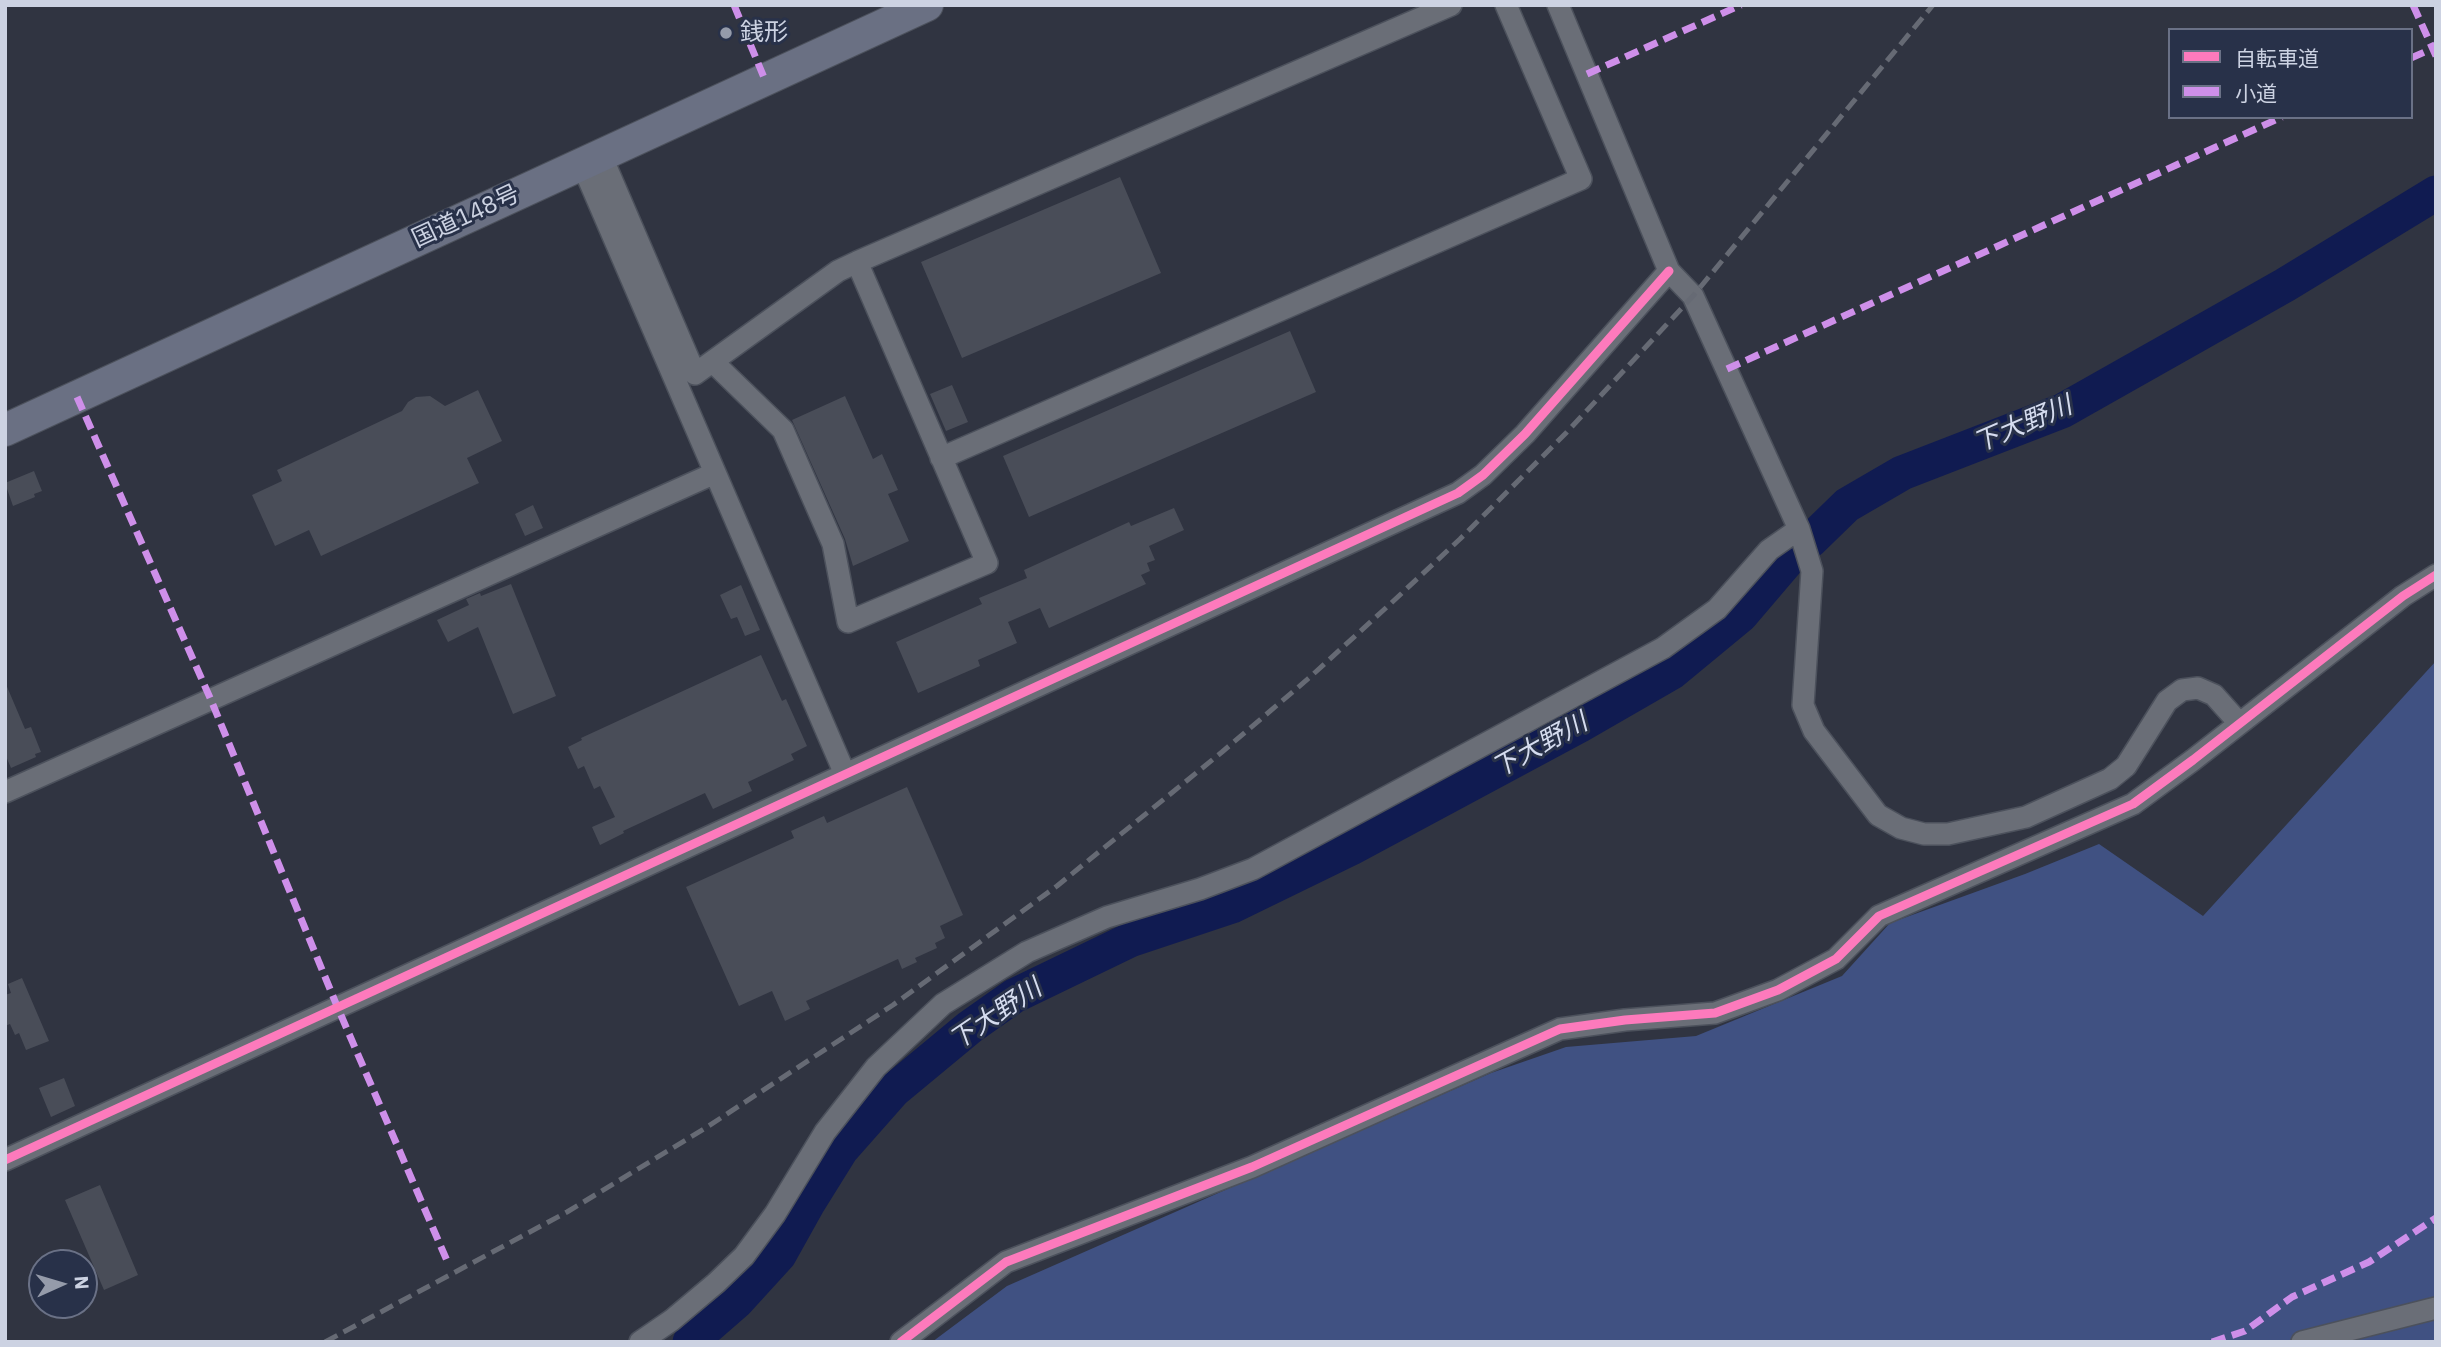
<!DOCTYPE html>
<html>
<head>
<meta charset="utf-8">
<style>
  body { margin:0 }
  #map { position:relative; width:2441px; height:1347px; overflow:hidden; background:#303441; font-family:"IBM Plex Sans","Noto Sans JP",sans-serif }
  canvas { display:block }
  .frame { position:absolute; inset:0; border:7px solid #ccd2e2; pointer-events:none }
  .legend { position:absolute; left:2168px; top:28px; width:245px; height:91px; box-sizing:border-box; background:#283149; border:2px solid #6a7186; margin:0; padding:9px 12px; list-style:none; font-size:21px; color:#ccd2e2 }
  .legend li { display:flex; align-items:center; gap:14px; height:35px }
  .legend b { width:35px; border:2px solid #6a7186 }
  .north { position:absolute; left:28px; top:1249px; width:70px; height:70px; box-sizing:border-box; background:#283149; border:2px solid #6a7186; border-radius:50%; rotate:86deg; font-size:19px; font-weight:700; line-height:28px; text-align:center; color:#ccd2e2 }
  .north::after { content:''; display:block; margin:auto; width:24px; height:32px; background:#959baa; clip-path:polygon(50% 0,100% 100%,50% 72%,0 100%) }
</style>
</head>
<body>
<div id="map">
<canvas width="2441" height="1347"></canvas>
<div class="frame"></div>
<ul class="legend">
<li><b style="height:9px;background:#fd7abc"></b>自転車道</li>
<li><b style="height:9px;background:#ce8fe9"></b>小道</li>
</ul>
<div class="north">N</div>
</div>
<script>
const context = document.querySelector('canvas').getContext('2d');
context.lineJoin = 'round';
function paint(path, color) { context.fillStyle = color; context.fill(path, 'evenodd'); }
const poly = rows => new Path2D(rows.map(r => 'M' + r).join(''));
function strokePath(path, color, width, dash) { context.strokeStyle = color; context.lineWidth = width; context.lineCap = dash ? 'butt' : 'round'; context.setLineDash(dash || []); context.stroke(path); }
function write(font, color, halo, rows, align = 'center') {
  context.font = font + ' "IBM Plex Sans","Noto Sans JP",sans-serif'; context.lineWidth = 6; context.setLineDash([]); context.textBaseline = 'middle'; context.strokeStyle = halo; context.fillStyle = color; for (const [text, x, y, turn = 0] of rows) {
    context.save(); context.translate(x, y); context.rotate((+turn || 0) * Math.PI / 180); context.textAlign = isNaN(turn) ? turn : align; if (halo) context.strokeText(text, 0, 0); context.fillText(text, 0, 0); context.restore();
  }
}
const green = poly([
  [2436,661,2436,1342,932,1342,1007,1286,1491,1073,1566,1047,1696,1036,1842,976,1890,923,2025,874,2099,844,2203,916]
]);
const river = poly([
  [690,1342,737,1301,779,1255,808,1203,841,1150,894,1090,970,1027,1014,996,1130,940,1232,906,1351,848,1580,725,1672,672,1741,615,1793,554,1811,540,1847,505,1902,473,2062,411,2285,285,2436,193]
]);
const building = poly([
  [1120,177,1161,273,962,358,921,262],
  [1290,331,1316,392,1029,517,1003,456],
  [952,385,968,422,946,431,930,394],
  [478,390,502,441,467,458,479,483,321,556,309,530,275,546,252,495,282,481,277,470,402,411,408,402,416,397,430,396,445,406],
  [845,396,873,459,882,454,898,490,888,494,909,541,853,566,845,539,792,420],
  [34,471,42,491,34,494,35,497,13,506,5,483],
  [533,505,543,528,525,536,515,514],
  [1174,508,1184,530,1149,546,1155,560,1147,563,1150,571,1141,575,1146,584,1049,628,1040,608,1008,622,1017,643,978,660,980,666,918,693,896,642,982,604,979,598,1027,578,1024,570,1129,522,1131,526],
  [511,584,556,696,513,714,478,627,448,642,437,620,469,605,466,599,480,593,481,596],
  [741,585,760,630,745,636,737,617,731,619,720,595],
  [761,655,782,701,786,699,807,746,791,754,794,760,748,782,752,791,713,809,705,793,623,831,624,833,600,845,592,827,615,817,600,786,594,789,584,766,578,769,568,747,582,740,581,738],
  [5,682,25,729,31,727,41,752,35,754,36,757,11,768,5,754],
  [907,787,963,915,940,926,945,938,935,943,937,948,915,958,917,962,902,969,898,959,806,1001,810,1009,785,1021,772,991,739,1006,686,887,794,838,791,831,824,816,827,823],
  [22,978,49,1041,26,1050,19,1033,15,1035,10,1024,5,1026,5,995,11,993,8,984],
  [64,1078,75,1106,51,1117,39,1088],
  [100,1185,138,1275,104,1290,65,1200]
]);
const minor = poly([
  [1558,5,1669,271,1693,296,1799,529,1812,571,1803,705,1814,731,1878,815,1901,828,1924,834,1948,834,2026,817,2110,779,2126,766,2167,701,2182,690,2198,688,2214,695,2239,723],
  [601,155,695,374,838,271,857,262,1451,5],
  [582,164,845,774],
  [714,363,783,430,833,544,848,622,987,563,857,262],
  [941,458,1581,179,1506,5],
  [5,792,715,473],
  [5,1160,1458,493,1483,475,1525,434,1669,271],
  [640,1342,672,1320,716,1283,744,1256,775,1214,825,1132,876,1067,943,1004,1027,952,1107,917,1200,889,1253,869,1663,648,1717,609,1769,550,1799,529],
  [901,1342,1006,1262,1252,1167,1560,1029,1625,1020,1715,1013,1778,990,1836,959,1879,916,2133,804,2193,760,2403,596,2436,575],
  [2302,1342,2436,1308]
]);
const highway = poly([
  [5,430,927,5]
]);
const rail = poly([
  [325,1342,567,1212,704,1129,893,1005,1057,886,1222,752,1309,678,1388,606,1460,539,1566,433,1693,296,1933,5]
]);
const quiet = poly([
  [734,5,765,80],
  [2413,5,2436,56],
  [2411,58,2436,47],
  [1587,74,1741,5],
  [1727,369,2282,117],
  [77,397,211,700,337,1006,448,1263],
  [2212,1342,2245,1331,2292,1297,2369,1262,2436,1218]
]);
const cycleway = poly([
  [5,1160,1458,493,1483,475,1525,434,1669,271],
  [901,1342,1006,1262,1252,1167,1560,1029,1625,1020,1715,1013,1778,990,1836,959,1879,916,2133,804,2193,760,2403,596,2436,575]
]);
const markers = [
  [726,33,7,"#959baa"]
];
const poiNames = [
  ["銭形",740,33]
];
const streetNames = [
  ["国道148号",466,217,-25]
];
const waterNames = [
  ["下大野川",2023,425,-23],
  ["下大野川",1540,746,-29],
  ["下大野川",996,1015,-34]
];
paint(green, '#405182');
strokePath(river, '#101b51', 35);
paint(building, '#494d58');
strokePath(minor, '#4c515c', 24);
strokePath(highway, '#4c515c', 34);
strokePath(minor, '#6a6e77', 21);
strokePath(highway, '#6a7083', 32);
strokePath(rail, '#666a74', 5, [14, 7]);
strokePath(quiet, '#ce8fe9', 7, [14, 7]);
strokePath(cycleway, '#fd7abc', 9);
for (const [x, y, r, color] of markers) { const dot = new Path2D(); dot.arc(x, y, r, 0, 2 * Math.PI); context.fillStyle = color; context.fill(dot); strokePath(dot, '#283149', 2.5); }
write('24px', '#ccd2e2', '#283149', poiNames, 'left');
write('24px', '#ccd2e2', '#283149', streetNames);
write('italic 26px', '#d5dcef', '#283149', waterNames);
</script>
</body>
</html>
